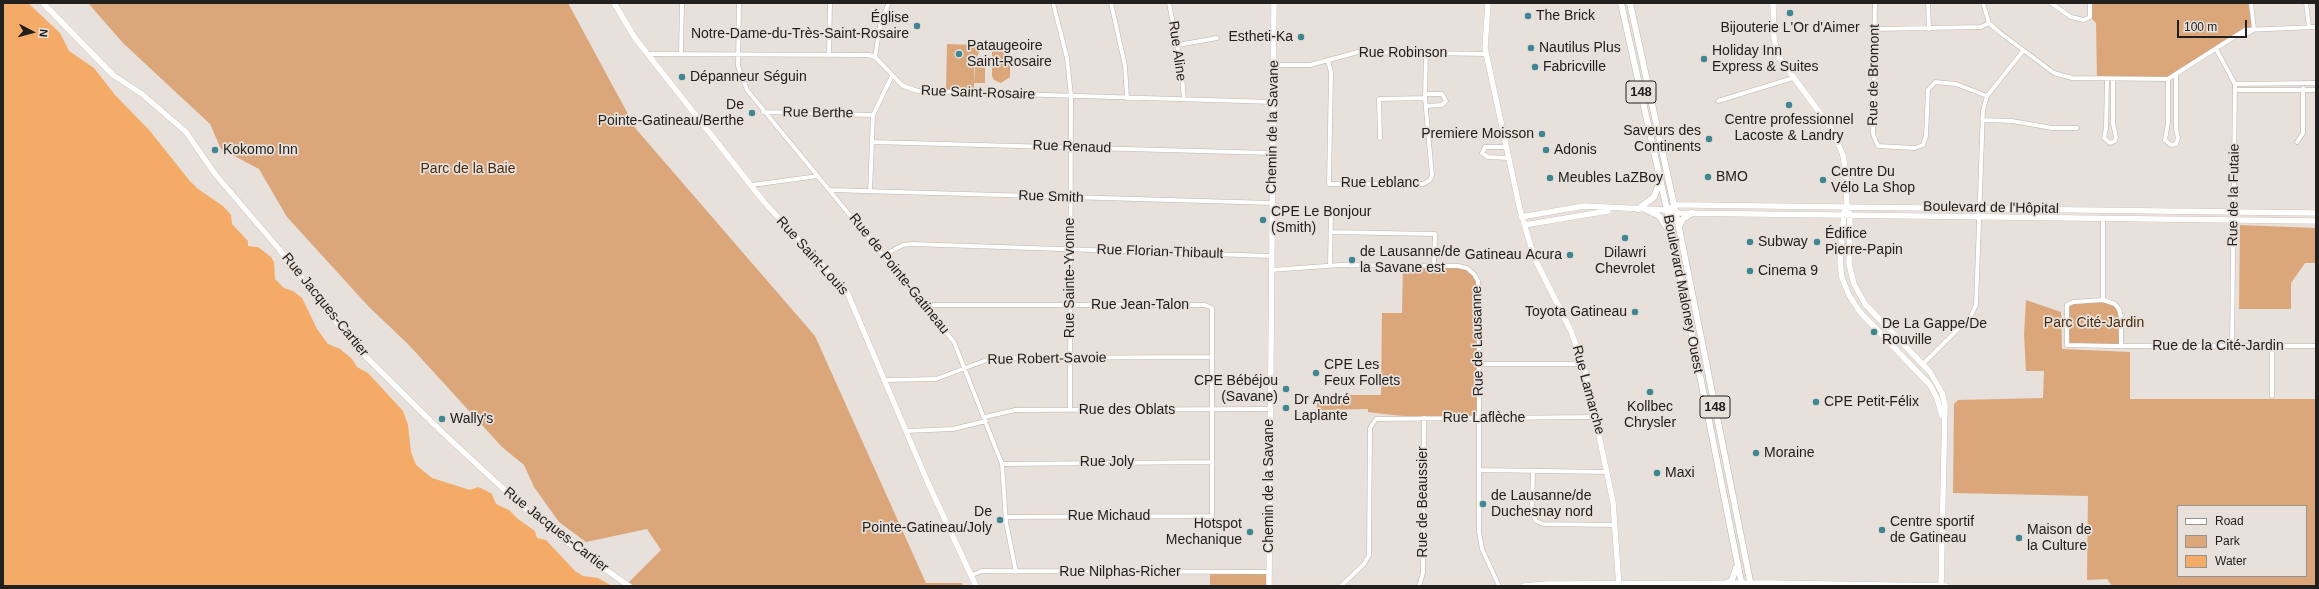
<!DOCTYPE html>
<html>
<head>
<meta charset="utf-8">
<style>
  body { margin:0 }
  #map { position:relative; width:2319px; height:589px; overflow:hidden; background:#e7e0db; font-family:Arial,sans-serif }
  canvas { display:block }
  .frame { position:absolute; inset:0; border:4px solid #22201e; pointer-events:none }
  .legend { position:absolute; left:2177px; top:505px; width:130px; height:72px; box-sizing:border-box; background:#e7e0db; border:1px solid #98938f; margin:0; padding:5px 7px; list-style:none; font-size:12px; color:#22201e }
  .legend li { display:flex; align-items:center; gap:8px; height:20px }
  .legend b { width:20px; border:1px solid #98938f }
  .north { position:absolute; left:12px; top:12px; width:40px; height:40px; -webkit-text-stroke:3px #e7e0db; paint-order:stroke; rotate:96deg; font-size:11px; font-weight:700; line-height:16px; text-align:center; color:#22201e }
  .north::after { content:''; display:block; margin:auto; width:14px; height:18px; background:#22201e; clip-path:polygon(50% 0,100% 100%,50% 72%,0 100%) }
  .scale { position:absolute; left:2177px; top:20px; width:70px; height:18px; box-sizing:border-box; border:2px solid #22201e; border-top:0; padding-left:5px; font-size:12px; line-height:14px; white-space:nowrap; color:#22201e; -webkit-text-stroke:3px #e7e0db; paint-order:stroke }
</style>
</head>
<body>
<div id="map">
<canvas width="2319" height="589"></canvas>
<div class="frame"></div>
<ul class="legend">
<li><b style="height:5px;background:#fff"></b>Road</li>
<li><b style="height:11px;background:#dba77a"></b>Park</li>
<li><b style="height:11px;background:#f4ab67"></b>Water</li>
</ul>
<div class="north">N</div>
<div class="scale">100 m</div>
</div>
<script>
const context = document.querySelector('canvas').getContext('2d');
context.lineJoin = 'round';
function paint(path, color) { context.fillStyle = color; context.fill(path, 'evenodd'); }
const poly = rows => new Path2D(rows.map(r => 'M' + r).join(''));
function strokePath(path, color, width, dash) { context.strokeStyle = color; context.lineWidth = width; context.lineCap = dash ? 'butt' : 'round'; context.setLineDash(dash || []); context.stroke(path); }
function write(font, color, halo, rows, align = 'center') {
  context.font = font + ' Arial,sans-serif'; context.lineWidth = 3.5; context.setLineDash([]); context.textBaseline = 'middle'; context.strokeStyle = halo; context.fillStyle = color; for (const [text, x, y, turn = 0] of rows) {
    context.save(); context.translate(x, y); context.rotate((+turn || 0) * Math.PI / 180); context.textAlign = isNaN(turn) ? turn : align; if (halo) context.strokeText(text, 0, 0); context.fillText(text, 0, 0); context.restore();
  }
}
const green = poly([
  [88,3,568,3,636,129,815,336,926,583,962,583,963,586,633,586,628,583,661,550,647,529,586,542,559,522,534,487,524,465,502,447,408,344,369,307,287,217,259,169,221,149,210,124,123,43],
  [2090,3,2251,3,2254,29,2248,29,2172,78,2097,78,2096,23,2090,17],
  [998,43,1005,44,1010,48,1010,77,1001,83,994,80,992,76,992,48],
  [947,44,974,45,981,48,974,64,974,93,946,93],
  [975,67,985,67,985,83,974,83],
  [2240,225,2316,228,2316,263,2305,263,2291,283,2291,309,2239,309],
  [1403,266,1458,266,1467,268,1478,281,1479,418,1424,418,1383,414,1368,412,1368,409,1317,410,1317,395,1381,395,1382,313,1402,313],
  [2026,300,2061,312,2062,349,2130,352,2130,399,2316,399,2316,586,2112,586,2107,579,2087,580,2088,496,1953,493,1954,404,1958,400,2043,398,2044,371,2026,371,2024,334],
  [2178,506,2306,506,2306,576,2178,576],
  [2107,301,2119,309,2121,346,2067,345,2067,305,2073,302],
  [1210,572,1269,572,1269,586,1210,586]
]);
const water = poly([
  [3,3,28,3,60,33,69,51,94,68,115,95,150,131,189,180,198,189,223,206,231,215,232,224,248,241,248,246,258,247,271,257,274,262,275,279,284,288,293,291,302,298,317,329,328,344,340,349,352,359,357,367,368,373,403,411,408,425,411,452,416,465,432,478,470,490,478,487,485,490,492,494,496,504,509,510,518,519,535,531,537,538,546,540,575,571,583,576,598,578,612,586,3,586]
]);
const street = poly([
  [739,3,738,66,747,90,954,342,1002,464,1006,522,1016,572],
  [1053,3,1067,58,1071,96,1070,410],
  [1111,3,1125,66,1127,98],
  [1169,3,1181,66,1184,99],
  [1875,3,1873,134,1878,146,1915,148,1923,145,1926,136,1928,90,1935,82,1956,84,1987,96],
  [1928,3,1929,29],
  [1983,3,1989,23,1999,32,2054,73,2072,78,2168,79,2245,30,2316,27],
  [2051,3,2071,17,2084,20,2090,17,2090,3],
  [2251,3,2254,29],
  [2306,3,2309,27],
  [1876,29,1981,27,1989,23],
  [2238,35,2249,33,2254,29],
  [1178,45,1217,38],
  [2216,49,2235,84,2232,346],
  [681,53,682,3],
  [649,54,869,55,875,57,903,86,918,91,1273,102],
  [829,54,830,3],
  [875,57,881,20,889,3],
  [1328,60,1331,73,1329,184,1423,184,1430,180,1432,175,1425,98,1426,53],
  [1273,65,1310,65,1358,52,1487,54],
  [2107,79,2106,128,2104,138,2110,143,2115,141,2116,137,2113,124,2113,79],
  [2168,79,2168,123,2165,140,2171,145,2176,144,2178,138,2176,129,2176,75],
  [2235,84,2316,83],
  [2235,90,2316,90],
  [1425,94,1442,94,1446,101,1442,105,1426,106],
  [1718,101,1793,78],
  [763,112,873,115],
  [1982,120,2012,121,2052,128,2077,128],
  [1380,138,1379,99,1425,98],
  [872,142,1272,153],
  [2297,142,2303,133,2303,88],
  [1506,147,1485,147,1482,153,1488,157,1509,158],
  [752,185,818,176],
  [830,190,1272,203],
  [870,192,873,115,892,76],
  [1331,232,1435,234,1434,266],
  [884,255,903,245,911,244,1271,256],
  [1330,265,1331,213],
  [1271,270,1340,265,1458,266,1467,268,1474,274,1478,281,1479,294,1479,532,1482,549,1499,586],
  [2103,300,2103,218],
  [925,305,1205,305,1212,308,1212,516,1006,517],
  [2121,346,2121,317,2119,309,2115,304,2103,300,2073,302,2067,305,2067,345,2112,346,2316,346],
  [1479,364,1583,364],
  [1923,364,1971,316,1976,305,1983,110,1987,96,2023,51],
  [886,380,936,379,992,358,1211,357],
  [2272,396,2272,345],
  [985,417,1015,410,1269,409],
  [906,431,953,429,986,421],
  [1002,464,1212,462],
  [1479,470,1607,472],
  [1533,471,1532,513,1536,521,1543,524,1615,525],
  [972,575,982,571,1269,572],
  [1341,586,1364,564,1369,555,1370,428,1376,419,1596,417],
  [1419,586,1423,573,1424,418]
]);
const secondary = poly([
  [43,3,113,75,142,94,186,132,215,174,279,249,356,347,444,434,521,505,560,537,629,586],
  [614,3,635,38,764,202,847,292,928,483,976,586],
  [1488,3,1485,48,1520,210,1534,257,1571,331,1586,374,1613,502,1619,586],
  [1773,3,1774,39,1778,56,1831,128,1843,155,1846,174,1847,206,1850,215,1849,264,1854,284,1865,304,1930,372,1942,393,1945,405,1941,586],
  [1671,208,1674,205,1690,205,2316,213],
  [1844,212,1840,262,1842,278,1849,295,1860,312,1930,385,1937,398,1942,416],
  [1521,217,1584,206,1667,210,1676,213,2316,221],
  [1524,225,1608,211],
  [1269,586,1274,3],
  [1524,586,1547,584,1770,583,1946,586]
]);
const primary = poly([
  [1621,3,1667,210,1742,586],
  [1630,3,1679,228,1751,586],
  [1638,209,1654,197,1660,181],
  [1647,210,1659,216,1668,229],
  [1679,227,1683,219,1692,213],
  [1723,585,1732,580,1736,568]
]);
const markers = [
  [1790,13,4,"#408691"],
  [1528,16,4,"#408691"],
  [917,26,4,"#408691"],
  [1301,37,4,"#408691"],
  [1531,48,4,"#408691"],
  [959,54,4,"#408691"],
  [1704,59,4,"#408691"],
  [1535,67,4,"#408691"],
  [682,77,4,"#408691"],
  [1789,105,4,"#408691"],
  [752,113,4,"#408691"],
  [1542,134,4,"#408691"],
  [1709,139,4,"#408691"],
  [215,150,4,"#408691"],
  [1546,150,4,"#408691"],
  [1708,177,4,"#408691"],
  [1550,178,4,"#408691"],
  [1823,180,4,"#408691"],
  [1263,220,4,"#408691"],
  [1625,238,4,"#408691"],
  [1750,242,4,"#408691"],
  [1817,242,4,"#408691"],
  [1570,255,4,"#408691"],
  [1352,260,4,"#408691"],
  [1750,271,4,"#408691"],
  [1635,312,4,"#408691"],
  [1874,332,4,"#408691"],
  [1316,373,4,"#408691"],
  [1286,389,4,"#408691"],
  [1650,392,4,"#408691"],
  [1816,402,4,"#408691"],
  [1286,408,4,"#408691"],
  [442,419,4,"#408691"],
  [1756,453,4,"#408691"],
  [1657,473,4,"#408691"],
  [1483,504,4,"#408691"],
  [1000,520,4,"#408691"],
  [1882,530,4,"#408691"],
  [1250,532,4,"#408691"],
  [2019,538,4,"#408691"]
];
const shields = [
  [1641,92,30],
  [1715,407,30]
];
const shieldNames = [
  ["148",1641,92],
  ["148",1715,407]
];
const poiNames = [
  ["The Brick",1536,16],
  ["Église",909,18,"right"],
  ["Notre-Dame-du-Très-Saint-Rosaire",909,34,"right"],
  ["Bijouterie L'Or d'Aimer",1790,28,"center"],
  ["Estheti-Ka",1293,37,"right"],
  ["Pataugeoire",967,46],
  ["Saint-Rosaire",967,62],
  ["Nautilus Plus",1539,48],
  ["Holiday Inn",1712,51],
  ["Express & Suites",1712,67],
  ["Fabricville",1543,67],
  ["Dépanneur Séguin",690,77],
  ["De",744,105,"right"],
  ["Pointe-Gatineau/Berthe",744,121,"right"],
  ["Centre professionnel",1789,120,"center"],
  ["Lacoste & Landry",1789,136,"center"],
  ["Saveurs des",1701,131,"right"],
  ["Continents",1701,147,"right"],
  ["Premiere Moisson",1534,134,"right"],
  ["Kokomo Inn",223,150],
  ["Adonis",1554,150],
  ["Centre Du",1831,172],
  ["Vélo La Shop",1831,188],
  ["BMO",1716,177],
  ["Meubles LaZBoy",1558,178],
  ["CPE Le Bonjour",1271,212],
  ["(Smith)",1271,228],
  ["Édifice",1825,234],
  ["Pierre-Papin",1825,250],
  ["Subway",1758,242],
  ["de Lausanne/de",1360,252],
  ["la Savane est",1360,268],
  ["Dilawri",1625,253,"center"],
  ["Chevrolet",1625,269,"center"],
  ["Gatineau Acura",1562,255,"right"],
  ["Cinema 9",1758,271],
  ["Toyota Gatineau",1627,312,"right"],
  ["De La Gappe/De",1882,324],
  ["Rouville",1882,340],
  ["CPE Les",1324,365],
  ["Feux Follets",1324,381],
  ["CPE Bébéjou",1278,381,"right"],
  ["(Savane)",1278,397,"right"],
  ["Dr André",1294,400],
  ["Laplante",1294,416],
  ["CPE Petit-Félix",1824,402],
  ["Kollbec",1650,407,"center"],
  ["Chrysler",1650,423,"center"],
  ["Wally's",450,419],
  ["Moraine",1764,453],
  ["Maxi",1665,473],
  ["de Lausanne/de",1491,496],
  ["Duchesnay nord",1491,512],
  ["De",992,512,"right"],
  ["Pointe-Gatineau/Joly",992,528,"right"],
  ["Centre sportif",1890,522],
  ["de Gatineau",1890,538],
  ["Hotspot",1242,524,"right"],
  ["Mechanique",1242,540,"right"],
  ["Maison de",2027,530],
  ["la Culture",2027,546]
];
const streetNames = [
  ["Rue Aline",1177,51,82],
  ["Rue Robinson",1403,53],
  ["Rue de Bromont",1874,75,-89],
  ["Rue Saint-Rosaire",978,93,2],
  ["Rue Berthe",818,113,1],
  ["Chemin de la Savane",1273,127,-89],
  ["Rue Renaud",1072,147,2],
  ["Rue Leblanc",1380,183],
  ["Rue de la Futaie",2234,195,-89],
  ["Rue Smith",1051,197,2],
  ["Boulevard de l'Hôpital",1991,208,1],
  ["Rue Florian-Thibault",1160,252,2],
  ["Rue Saint-Louis",812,256,48],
  ["Rue de Pointe-Gatineau",899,274,51],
  ["Rue Sainte-Yvonne",1070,278,-90],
  ["Boulevard Maloney Ouest",1683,294,79],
  ["Rue Jacques-Cartier",325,305,51],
  ["Rue Jean-Talon",1140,305],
  ["Rue de Lausanne",1478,341,-91],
  ["Rue de la Cité-Jardin",2218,346],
  ["Rue Robert-Savoie",1047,359,-1],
  ["Rue Lamarche",1588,390,75],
  ["Rue des Oblats",1127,410],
  ["Rue Laflèche",1484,418],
  ["Rue Joly",1107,462],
  ["Chemin de la Savane",1269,486,-90],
  ["Rue de Beaussier",1423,502,-90],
  ["Rue Michaud",1109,516],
  ["Rue Jacques-Cartier",556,530,38],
  ["Rue Nilphas-Richer",1120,572]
];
const parkNames = [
  ["Parc de la Baie",468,169],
  ["Parc Cité-Jardin",2094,323]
];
paint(green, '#dba77a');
paint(water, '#f4ab67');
strokePath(street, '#bbb5af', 5);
strokePath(secondary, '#bbb5af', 6);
strokePath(primary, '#bbb5af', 7);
strokePath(street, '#fff', 4);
strokePath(secondary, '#fff', 5.5);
strokePath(primary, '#fff', 6);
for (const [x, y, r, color] of markers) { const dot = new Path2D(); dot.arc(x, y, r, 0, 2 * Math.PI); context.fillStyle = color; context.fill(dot); strokePath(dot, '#e7e0db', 1.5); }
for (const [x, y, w] of shields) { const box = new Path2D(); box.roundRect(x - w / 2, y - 11, w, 22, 3); context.fillStyle = '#e7e0db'; context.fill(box); strokePath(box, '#22201e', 1); }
write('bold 13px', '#22201e', null, shieldNames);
write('14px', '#22201e', '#e7e0db', poiNames, 'left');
write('14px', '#22201e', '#e7e0db', streetNames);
write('14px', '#482b0e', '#e7e0db', parkNames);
</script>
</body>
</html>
